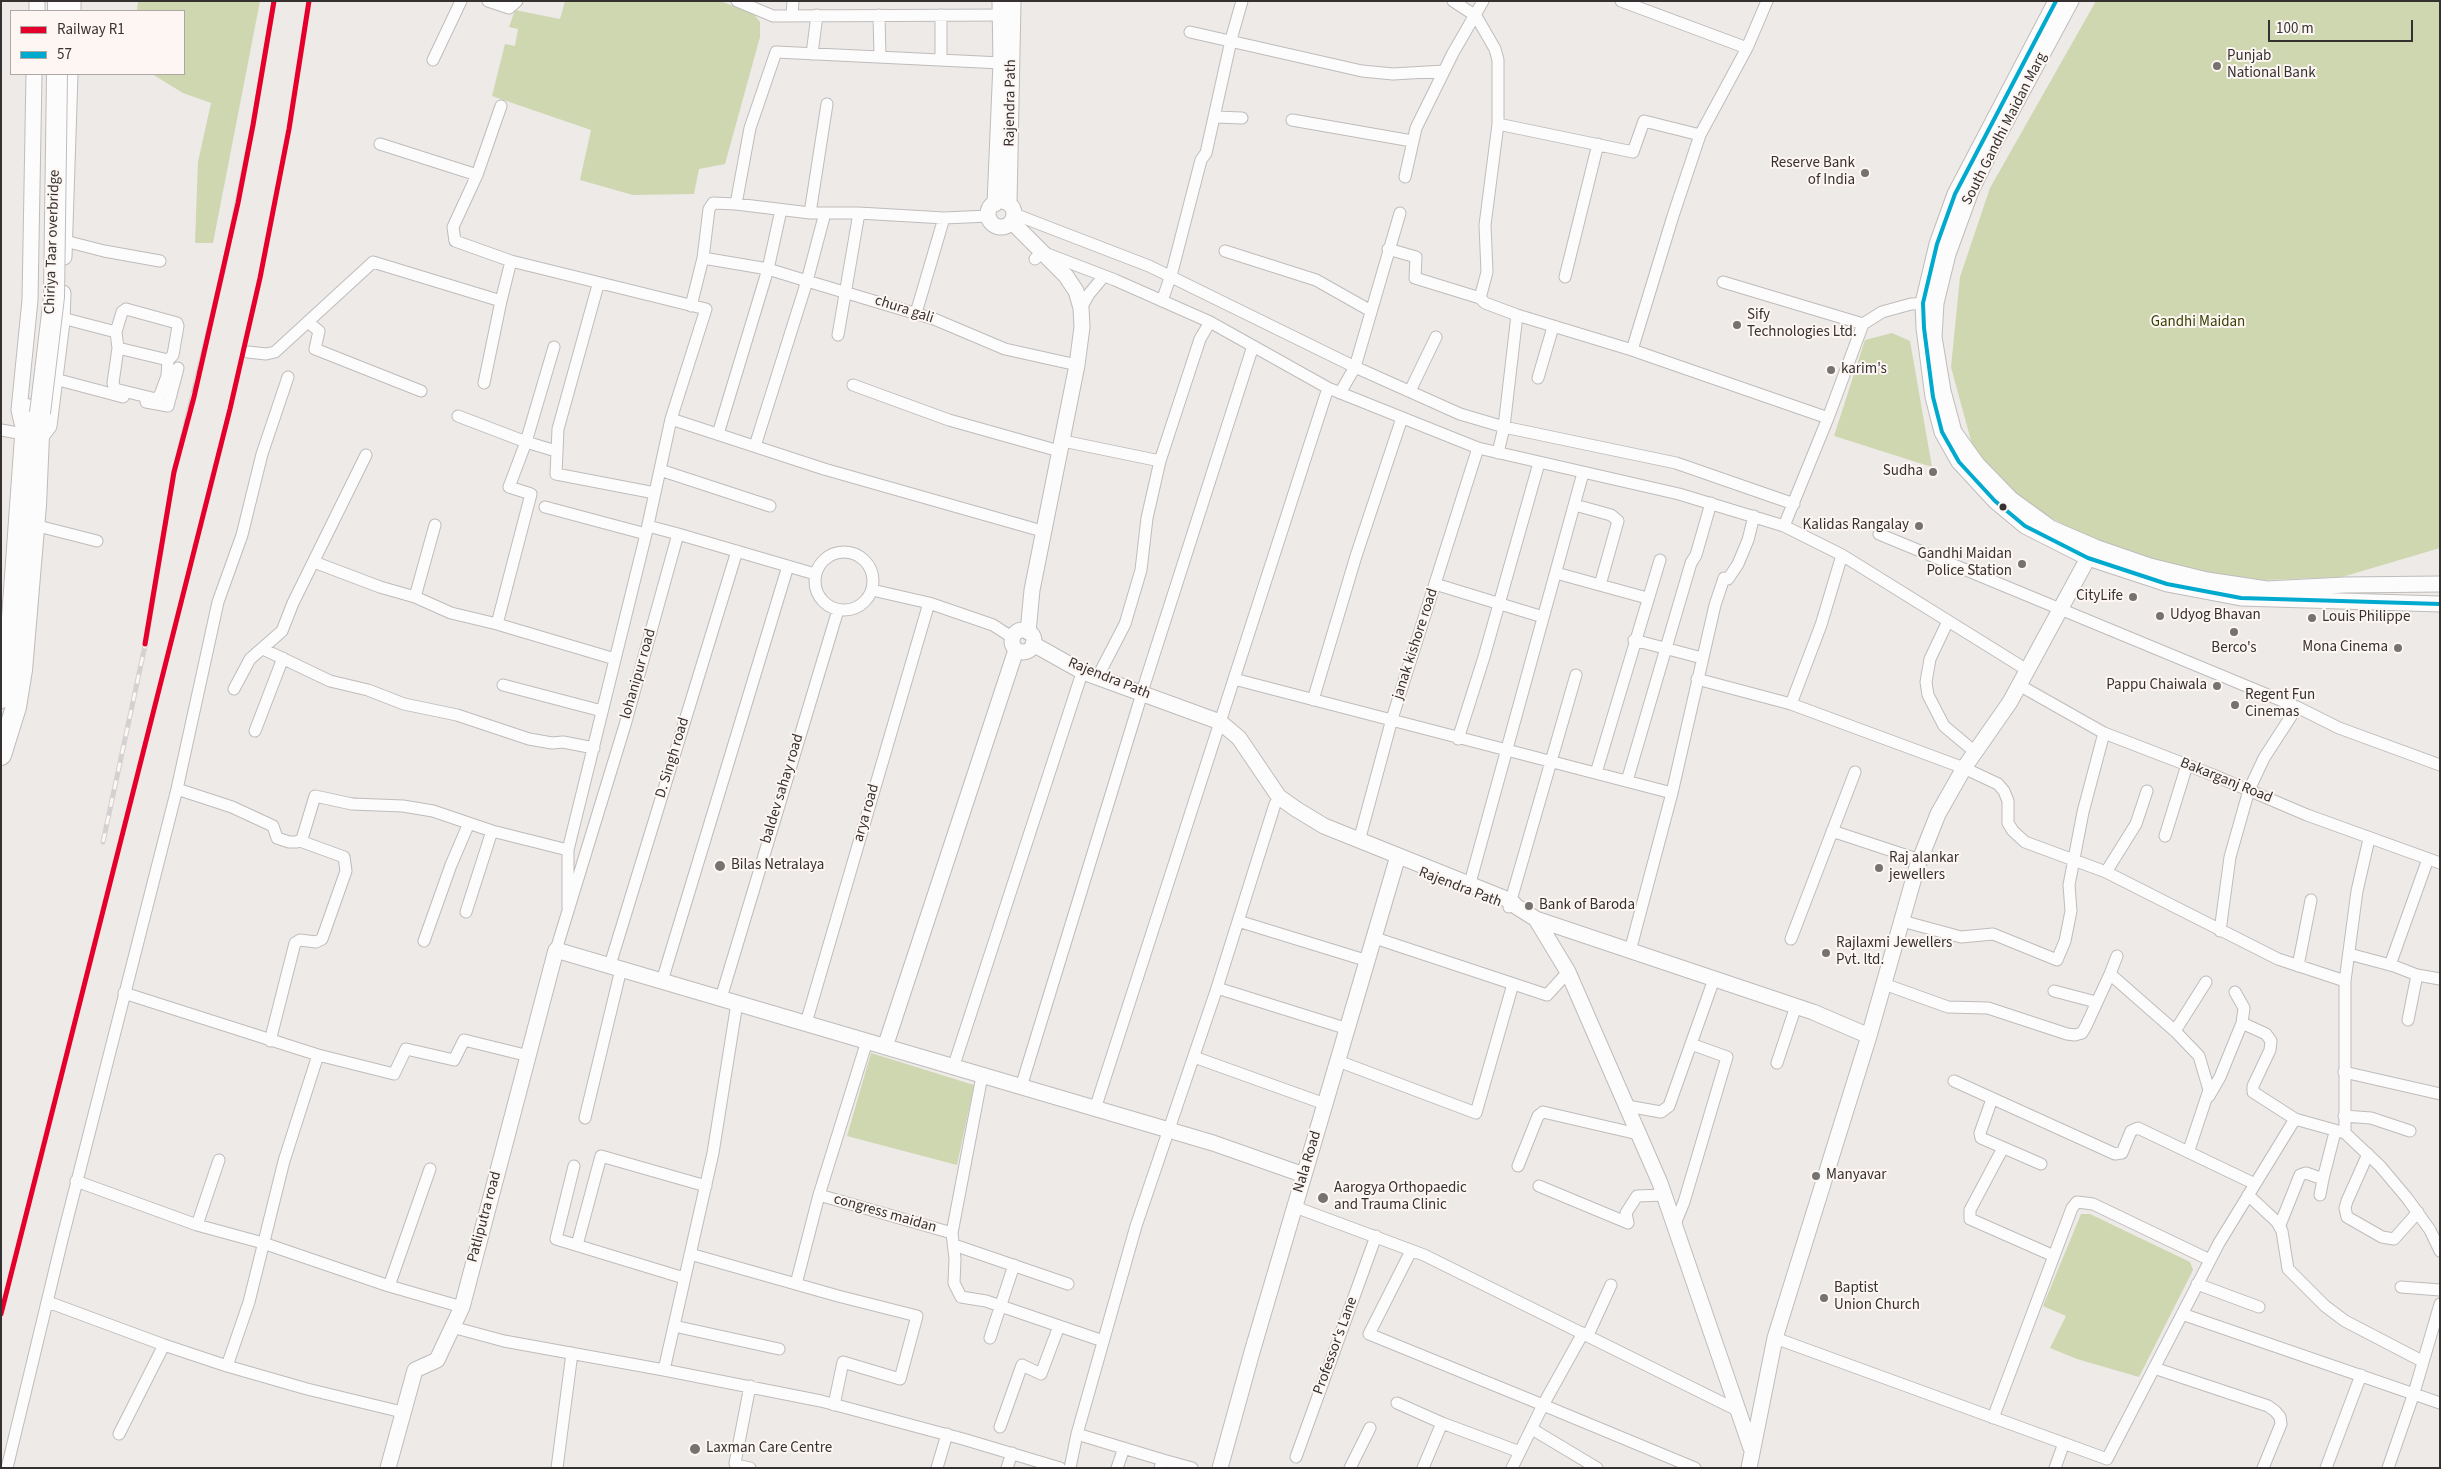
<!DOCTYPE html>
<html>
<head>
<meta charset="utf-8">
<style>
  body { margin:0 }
  #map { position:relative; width:2441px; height:1469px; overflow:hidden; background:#edeae8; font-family:"Source Sans 3",sans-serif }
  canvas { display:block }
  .frame { position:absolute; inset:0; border:2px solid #343130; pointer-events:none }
  .legend { position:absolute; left:10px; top:10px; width:175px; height:65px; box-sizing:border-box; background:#fdf6f3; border:1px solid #ada7a5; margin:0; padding:6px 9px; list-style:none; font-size:15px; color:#343130 }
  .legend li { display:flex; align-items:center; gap:10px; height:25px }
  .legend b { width:25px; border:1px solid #ada7a5 }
  .scale { position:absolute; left:2268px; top:20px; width:145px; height:22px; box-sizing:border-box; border:2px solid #343130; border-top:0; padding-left:6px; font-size:15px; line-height:18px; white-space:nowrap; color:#343130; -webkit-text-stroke:4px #fdf6f3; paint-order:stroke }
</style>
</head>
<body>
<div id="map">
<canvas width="2441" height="1469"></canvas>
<div class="frame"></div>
<ul class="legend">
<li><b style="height:6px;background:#e4002b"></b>Railway R1</li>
<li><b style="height:6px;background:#00a9ce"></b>57</li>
</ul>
<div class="scale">100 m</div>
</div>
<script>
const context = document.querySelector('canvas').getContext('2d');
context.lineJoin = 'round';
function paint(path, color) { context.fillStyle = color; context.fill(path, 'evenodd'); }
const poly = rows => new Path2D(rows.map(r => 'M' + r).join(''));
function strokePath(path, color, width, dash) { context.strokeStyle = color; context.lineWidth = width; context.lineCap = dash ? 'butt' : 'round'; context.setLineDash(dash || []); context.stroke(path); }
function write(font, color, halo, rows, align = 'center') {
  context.font = font + ' "Source Sans 3",sans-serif'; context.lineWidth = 4; context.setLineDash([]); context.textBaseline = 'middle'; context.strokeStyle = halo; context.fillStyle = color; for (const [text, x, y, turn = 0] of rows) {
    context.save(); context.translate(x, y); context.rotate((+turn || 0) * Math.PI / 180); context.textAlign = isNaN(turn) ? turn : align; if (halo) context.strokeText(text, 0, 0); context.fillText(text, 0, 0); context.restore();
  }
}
const green = poly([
  [138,1,260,1,213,243,195,243,198,162,211,103,183,93,152,74,184,74,184,11,137,11],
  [565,1,720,1,753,13,760,22,760,37,725,164,699,169,694,194,633,195,580,180,591,130,492,96,505,44,515,46,518,29,509,27,515,10,560,19],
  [2096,1,2440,1,2440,548,2342,577,2239,581,2108,550,2022,501,1973,448,1951,367,1960,277,1990,188],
  [1892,333,1910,341,1932,467,1834,436,1865,340],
  [871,1053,974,1085,957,1165,847,1136],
  [2081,1214,2090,1214,2190,1262,2193,1270,2139,1377,2077,1359,2050,1348,2066,1316,2043,1306]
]);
const street = poly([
  [488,1,509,8,517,1],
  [737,1,773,16,1008,15],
  [1453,1,1476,16,1495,49,1498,60,1498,124,1485,225,1487,272,1480,298,1485,303,1517,315,1632,350,1673,216,1700,135,1747,48,1767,1],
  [1621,1,1747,48],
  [792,15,793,1],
  [879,15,880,57],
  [1190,32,1362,71,1393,74,1444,71],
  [812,54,817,15],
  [433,60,461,1],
  [941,60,941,15],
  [501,106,477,175,453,227,455,241,511,261,706,309,671,419,646,534,568,850,568,908],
  [1215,117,1242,118],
  [1292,120,1412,141],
  [1498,124,1633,152,1644,121,1700,135],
  [380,144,477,175],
  [1405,177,1416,128,1453,53,1483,1],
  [736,204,750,128,776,52,1001,63],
  [810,213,827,104],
  [825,213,807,281,934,319,1005,349,1068,363],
  [1014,214,1149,266,1355,367,1460,414,1504,427,1676,463,1794,504],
  [65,241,104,251,160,261],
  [1388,249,1416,257,1415,278,1480,298],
  [1225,251,1316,280,1371,311],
  [703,258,768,269,807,281,755,446],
  [1035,259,1042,252,1115,280,1210,322,1328,388,1478,448,1679,494,1784,526,1842,555,2027,670],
  [1565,277,1598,144],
  [1723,282,1863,324],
  [598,285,558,429,556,474,655,493],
  [1162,301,1172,272,1201,160,1206,153,1232,36,1242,1],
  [691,306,703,258,709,209,713,203,736,204,810,213,859,213,944,218,989,216],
  [1081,308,1089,294,1104,276],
  [126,309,177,323,178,326,173,355,168,360,167,376,160,395,156,399,115,389,113,383,118,348,116,332,122,312,126,309],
  [916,313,944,218],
  [62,318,116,332],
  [309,323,319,331,315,349,421,391],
  [838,335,859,213],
  [554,347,526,442,509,487,531,494,497,624,615,659],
  [118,348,168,360],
  [1632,350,1828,418,1784,526],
  [248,352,266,354,275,352,373,262,501,301,511,261],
  [1538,378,1553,327],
  [55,379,123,397],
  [484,383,501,301],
  [853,385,949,420,1052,449],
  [1410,391,1436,337],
  [1340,393,1355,367,1400,213],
  [146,402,168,406,178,368],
  [458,416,526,442,556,451],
  [1828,418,1863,324,1882,312,1911,304,1929,303],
  [671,419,824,469,1035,529],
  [1,430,24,434],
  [718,434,768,269,781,210],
  [1063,441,1160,461],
  [1498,453,1504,427,1517,315],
  [660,470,770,506],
  [1575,505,1611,515,1618,521,1600,585],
  [545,507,646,534],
  [34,525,97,541],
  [648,526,678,534],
  [1879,534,2297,707,2339,728,2440,765],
  '815 581a29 29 0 1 1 58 0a29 29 0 1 1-58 0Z',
  [314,562,380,587,415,597,451,613,497,624],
  [1556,573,1647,598],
  [1435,584,1543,617],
  [872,590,929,603,993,625,1013,638],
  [415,597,435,525],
  [1948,621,1930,659,1926,682,1928,695,1944,726,1975,752],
  [1634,640,1702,658],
  [263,649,330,681,368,690,404,704,457,715,529,739,552,743,563,742,594,748],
  [1097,678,1125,624,1141,570,1147,518,1160,461,1200,339,1210,322],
  [1234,679,1672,793,1630,951],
  [1697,679,1791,704,1964,768,1998,784,2004,791,2008,801,2008,823,2013,831,2025,842,2106,872,2278,959,2345,981,2345,1133,2380,1166,2407,1198,2430,1230,2440,1251],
  [503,685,602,711],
  [2019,685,2104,733,2213,775,2307,815,2440,863],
  [234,689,250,659,282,631,293,603,366,455],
  [1142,692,1253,346],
  [1313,700,1356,556,1402,418],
  [1791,704,1821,625,1842,555],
  [255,731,283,658],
  [1458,739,1484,657,1539,463],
  [1596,773,1660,560],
  [1627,781,1691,563,1696,555,1711,503],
  [177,789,232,807,273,826,277,838,289,842,297,842,302,839,315,796,352,804,403,806,433,811,492,831,568,850],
  [1672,793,1715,605,1724,578,1728,579,1738,564,1748,540,1754,516],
  [1832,831,1920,860],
  [2165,836,2187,765],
  [1359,841,1392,719,1478,448],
  [2106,872,2136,824,2147,791],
  [1470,883,1583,473],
  [1509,907,1576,675],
  [466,912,492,831],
  [1238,921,1368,961],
  [1902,921,1961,937,1993,934,2057,960,2065,941,2071,911,2069,885,2083,812,2104,733],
  [2220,931,2230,857,2249,790,2264,758,2297,707],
  [1375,938,1547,995,1568,972],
  [1791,939,1855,772],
  [424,941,451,865,469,823],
  [556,950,625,725,678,534,815,574],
  [2349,954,2394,966,2417,975,2440,979],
  [610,965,737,551],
  [2390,965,2428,859],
  [2298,966,2311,900],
  [2110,974,2117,956],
  [662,981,788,566],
  [2345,981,2357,891,2369,839],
  [1884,984,1948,1007,1988,1008,2067,1034,2075,1035,2082,1033,2086,1026,2110,974,2175,1031,2199,1056,2209,1090,2189,1150],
  [1217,988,1348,1029],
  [2054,991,2096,1002],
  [2235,992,2244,1008,2242,1023,2266,1034,2271,1041,2270,1050,2253,1086,2253,1092,2295,1119,2345,1133],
  [124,993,318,1055,284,1161,249,1302,227,1366,307,1389,402,1412],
  [721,998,838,610],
  [737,1003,713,1153,664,1370,821,1401,963,1439,1060,1468],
  [2408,1020,2417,975],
  [806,1023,929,603],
  [2175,1031,2206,982],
  [270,1041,295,943,300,940,316,942,322,939,346,871,344,857,300,841],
  [867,1041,819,1195,952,1233,982,1076],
  [318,1055,394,1074,406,1049,454,1060,464,1040,529,1056],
  [1194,1057,1325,1104],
  [1338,1061,1476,1113,1513,984],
  [1777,1063,1796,1006],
  [953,1068,1080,679],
  [2344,1072,2440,1094],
  [1954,1081,2115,1154,2122,1153,2131,1131,2138,1128,2255,1184],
  [1021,1087,1140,700],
  [2209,1096,2220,1077,2242,1023],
  [1992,1099,1980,1133,1981,1138,2041,1164],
  [1627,1106,1661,1112,1669,1106,1714,979],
  [1095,1109,1328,388],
  [2344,1116,2371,1118,2410,1131],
  [585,1118,621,969],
  [2003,1148,1970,1210,1970,1219,2054,1256],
  [2368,1154,2347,1201,2345,1208,2347,1217,2382,1237,2394,1239,2418,1212],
  [574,1166,556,1239,684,1278],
  [1518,1166,1538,1116,1543,1112,1638,1134],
  [76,1181,197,1225,263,1243,389,1286,462,1307],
  [1539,1186,1628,1223],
  [2248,1195,2277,1222,2282,1231,2288,1269,2325,1306,2345,1321,2422,1361],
  [2320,1195,2323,1179],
  [1295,1207,1424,1255,1739,1411],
  [1628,1223,1626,1213,1637,1196,1665,1195],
  [1675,1224,1684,1202,1727,1057,1691,1044],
  [197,1225,219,1160],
  [2280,1225,2300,1175,2306,1173,2323,1179,2335,1132],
  [952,1233,955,1259,954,1283,961,1297,986,1301,1103,1341],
  [577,1245,601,1156,706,1186],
  [954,1245,1068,1284],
  [1411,1251,1369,1334,1543,1405,1512,1468],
  [690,1254,838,1296,917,1316,900,1379,843,1362,834,1405],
  [796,1284,819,1195],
  [2197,1284,2259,1307],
  [389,1286,430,1169],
  [2401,1287,2440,1290],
  [48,1302,164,1345,227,1366],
  [2182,1314,2440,1403],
  [674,1326,779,1349],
  [452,1327,504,1341,664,1370],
  [1583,1333,1543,1405,1695,1468],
  [1588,1335,1611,1285],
  [990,1338,1014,1265],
  [1775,1338,2107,1459,2219,1243,2295,1119],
  [2154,1368,2268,1406,2275,1411,2280,1417,2281,1424,2263,1468],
  [1397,1403,1442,1423],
  [1993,1418,2072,1208,2077,1202,2093,1204,2210,1260],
  [1000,1427,1022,1365,1041,1374,1059,1326],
  [1532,1429,1597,1468],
  [119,1434,164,1345],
  [1077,1434,1163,1460],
  [1296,1457,1376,1236],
  [7,1468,62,1240,177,789,218,602,242,535,262,454,288,377],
  [557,1468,572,1353],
  [750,1468,736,1465,735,1463,750,1386],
  [937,1468,947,1434],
  [1007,1468,1012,1453],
  [1070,1468,1077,1434,1136,1226,1217,988,1275,804],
  [1117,1468,1124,1448],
  [1160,1468,1163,1460,1192,1468],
  [1350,1468,1370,1428],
  [1423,1468,1442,1423,1520,1452],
  [2055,1468,2064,1443],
  [2326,1468,2361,1375],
  [2388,1468,2414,1393,2440,1304]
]);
const secondary = poly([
  [2056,1,1955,194,1937,244,1923,303,1924,328,1933,397,1942,432,1959,462,1995,501,2025,526,2088,558,2167,584,2241,598,2440,604],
  [2071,1,1996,140,1971,191,1948,254,1936,303,1934,337,1943,391,1954,432,1977,464,2011,499,2051,528,2095,547,2150,566,2207,580,2267,589,2345,585,2440,584],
  [37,11,37,1],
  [73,11,73,1],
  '988 214a13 13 0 1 1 26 0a13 13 0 1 1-26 0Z',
  [995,204,1001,63,1000,1],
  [1009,204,1013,1],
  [1012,222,1066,276,1076,291,1081,308,1082,327,1077,365,1032,590,1028,632],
  [64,257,70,74],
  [22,423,19,410,30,300,34,74],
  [43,434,49,426,62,322,63,293],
  '1012 641a11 11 0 1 1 22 0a11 11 0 1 1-22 0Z',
  [1033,644,1083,672,1220,722,1239,738,1279,797,1296,809,1324,826,1511,901,1517,907,1536,919,1568,972,1660,1183,1751,1448],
  [1536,919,1813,1012,1869,1036],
  [885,1047,1016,650],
  [388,1468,415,1370,437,1360,462,1307,556,950,1213,1143,1304,1175],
  [1220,1468,1252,1352,1398,856],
  [1749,1468,1775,1338,1869,1036,1917,867,1938,814,1964,768,2010,702,2088,558]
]);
const highway = poly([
  [58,11,58,1],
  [1,698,10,646,27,409],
  [1,755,16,707,22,670,36,505,40,413]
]);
const rail = poly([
  [103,842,146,641,174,472,223,271,253,125,274,1]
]);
const highwayBridge = poly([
  [40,413,54,297,57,74]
]);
const bus1 = poly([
  [2056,1,1955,194,1937,244,1923,303,1924,328,1933,397,1942,432,1959,462,1995,501,2025,526,2088,558,2167,584,2241,598,2440,604]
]);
const rail1 = poly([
  [145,644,174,472,194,397,238,203,253,125,274,1],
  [1,1314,230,409,260,278,289,129,309,1]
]);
const markers = [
  [2217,66,5,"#757270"],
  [1865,173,5,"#757270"],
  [1737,325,5,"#757270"],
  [1831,370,5,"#757270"],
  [1933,472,5,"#757270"],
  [2003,507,4.5,"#343130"],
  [1919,526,5,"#757270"],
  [2022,564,5,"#757270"],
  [2133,597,5,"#757270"],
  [2160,616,5,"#757270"],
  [2312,618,5,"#757270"],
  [2234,632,5,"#757270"],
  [2398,648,5,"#757270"],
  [2217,686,5,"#757270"],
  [2235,705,5,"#757270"],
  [720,866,6,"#757270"],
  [1879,868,5,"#757270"],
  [1529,906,5,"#757270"],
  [1826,953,5,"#757270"],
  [1816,1176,5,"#757270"],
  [1323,1198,6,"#757270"],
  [1824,1298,5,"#757270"],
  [695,1449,6,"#757270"]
];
const poiNames = [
  ["Punjab",2227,57],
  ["National Bank",2227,74],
  ["Reserve Bank",1855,164,"right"],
  ["of India",1855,181,"right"],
  ["Sify",1747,316],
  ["Technologies Ltd.",1747,333],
  ["karim's",1841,370],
  ["Sudha",1923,472,"right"],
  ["Kalidas Rangalay",1909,526,"right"],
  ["Gandhi Maidan",2012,555,"right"],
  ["Police Station",2012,572,"right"],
  ["CityLife",2123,597,"right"],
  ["Udyog Bhavan",2170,616],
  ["Louis Philippe",2322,618],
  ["Mona Cinema",2388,648,"right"],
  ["Berco's",2234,649,"center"],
  ["Pappu Chaiwala",2207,686,"right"],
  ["Regent Fun",2245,696],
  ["Cinemas",2245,713],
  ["Raj alankar",1889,859],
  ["jewellers",1889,876],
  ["Bilas Netralaya",731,866],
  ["Bank of Baroda",1539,906],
  ["Rajlaxmi Jewellers",1836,944],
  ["Pvt. ltd.",1836,961],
  ["Manyavar",1826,1176],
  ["Aarogya Orthopaedic",1334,1189],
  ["and Trauma Clinic",1334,1206],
  ["Baptist",1834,1289],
  ["Union Church",1834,1306],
  ["Laxman Care Centre",706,1449]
];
const streetNames = [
  ["Rajendra Path",1011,103,-89],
  ["South Gandhi Maidan Marg",2005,129,-63],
  ["Chiriya Taar overbridge",53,242,-88],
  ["chura gali",904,310,18],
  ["janak kishore road",1416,644,-72],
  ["lohanipur road",639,674,-74],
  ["Rajendra Path",1109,679,22],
  ["D. Singh road",673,758,-73],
  ["Bakarganj Road",2226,781,22],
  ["baldev sahay road",783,789,-73],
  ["arya road",867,813,-74],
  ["Rajendra Path",1460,888,21],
  ["Nala Road",1308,1162,-73],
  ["congress maidan",885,1214,16],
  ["Patliputra road",485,1217,-75],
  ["Professor's Lane",1336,1346,-70]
];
const parkNames = [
  ["Gandhi Maidan",2198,323]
];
paint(green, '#cfd7b0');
strokePath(street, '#bfbcbb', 13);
strokePath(secondary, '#bfbcbb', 17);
strokePath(highway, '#bfbcbb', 22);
strokePath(street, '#fcfcfc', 11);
strokePath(secondary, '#fcfcfc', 15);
strokePath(highway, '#fcfcfc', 20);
strokePath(rail, '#d3d1d1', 5);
strokePath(rail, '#fdf6f3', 3, [9]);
strokePath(highwayBridge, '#bfbcbb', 22, []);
strokePath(highwayBridge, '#fcfcfc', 20);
strokePath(bus1, '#00a9ce', 4);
strokePath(rail1, '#e4002b', 5);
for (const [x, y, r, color] of markers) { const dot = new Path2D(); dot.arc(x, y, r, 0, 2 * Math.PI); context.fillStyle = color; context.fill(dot); strokePath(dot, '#fdf6f3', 2); }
write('15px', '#343130', '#fdf6f3', poiNames, 'left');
write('15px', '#343130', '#fdf6f3', streetNames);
write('15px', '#354101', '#fdf6f3', parkNames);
</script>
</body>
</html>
